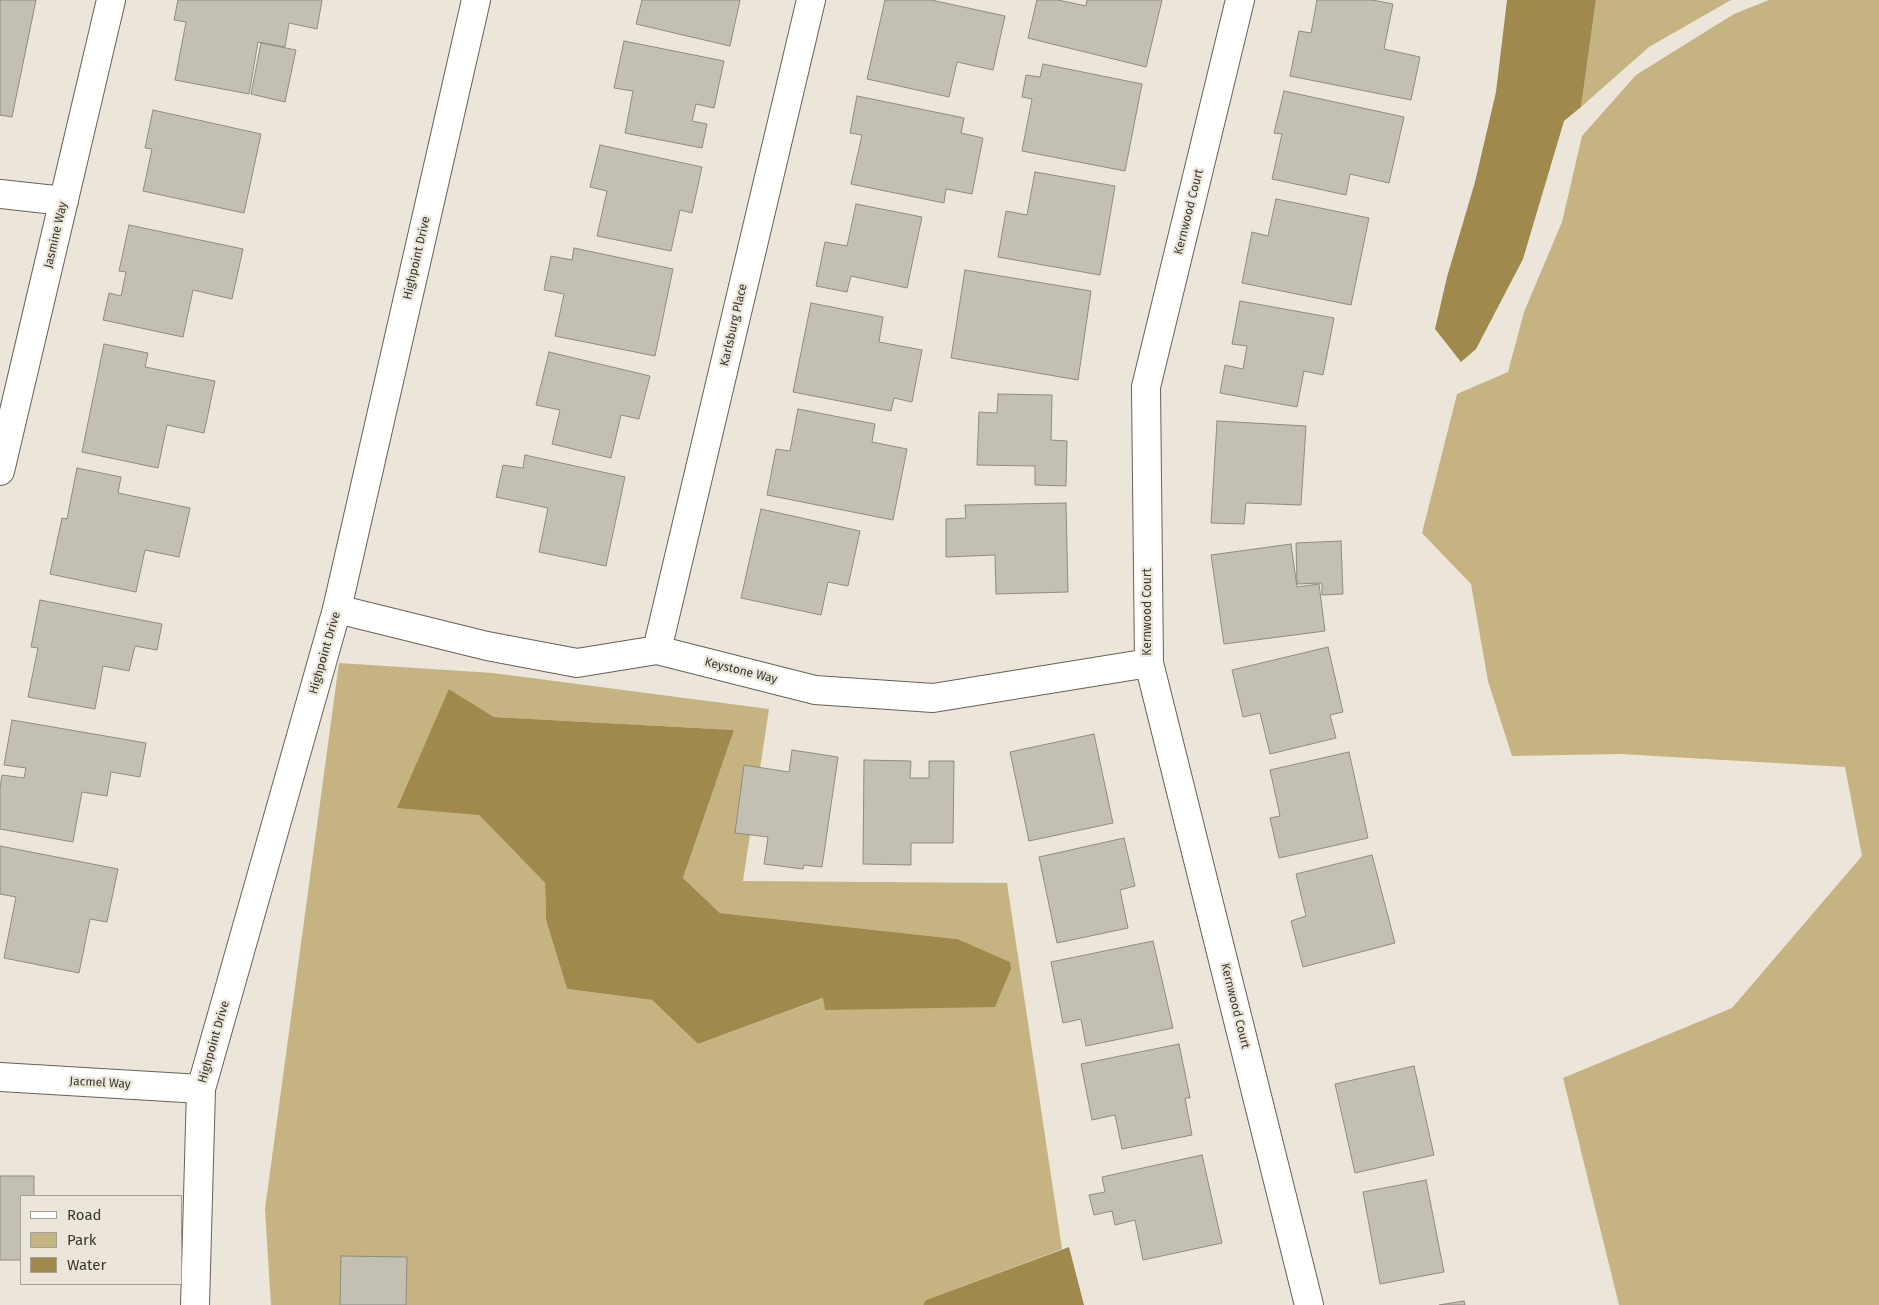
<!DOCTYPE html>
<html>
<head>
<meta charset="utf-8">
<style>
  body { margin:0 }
  #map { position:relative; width:1879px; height:1305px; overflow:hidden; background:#ebe6d9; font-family:"Fira Sans",sans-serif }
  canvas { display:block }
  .legend { position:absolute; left:20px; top:1195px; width:162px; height:90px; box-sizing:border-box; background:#ebe6d9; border:1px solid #a3a096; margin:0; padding:6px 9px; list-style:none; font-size:15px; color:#383631 }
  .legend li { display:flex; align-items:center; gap:10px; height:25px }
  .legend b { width:25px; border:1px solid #a3a096 }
</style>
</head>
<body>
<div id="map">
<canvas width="1879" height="1305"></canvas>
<ul class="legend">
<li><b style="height:6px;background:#fff"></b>Road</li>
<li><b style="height:14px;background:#c5b381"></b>Park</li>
<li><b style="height:14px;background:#9f894c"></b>Water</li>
</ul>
</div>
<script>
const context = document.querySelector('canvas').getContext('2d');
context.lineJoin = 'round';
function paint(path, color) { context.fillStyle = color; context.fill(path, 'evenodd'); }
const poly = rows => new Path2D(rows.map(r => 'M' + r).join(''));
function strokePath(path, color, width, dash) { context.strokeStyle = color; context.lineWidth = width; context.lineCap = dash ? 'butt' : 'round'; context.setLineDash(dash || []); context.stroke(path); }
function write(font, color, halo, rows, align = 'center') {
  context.font = font + ' "Fira Sans",sans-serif'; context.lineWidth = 4.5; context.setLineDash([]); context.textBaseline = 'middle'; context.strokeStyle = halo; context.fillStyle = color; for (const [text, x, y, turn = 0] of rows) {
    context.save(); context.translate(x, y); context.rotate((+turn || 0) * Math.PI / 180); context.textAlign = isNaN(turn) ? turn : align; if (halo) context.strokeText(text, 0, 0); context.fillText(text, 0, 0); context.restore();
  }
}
const green = poly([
  [1596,0,1731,0,1649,47,1581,107],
  [1769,0,1879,0,1879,1305,1619,1305,1563,1078,1732,1008,1862,856,1845,767,1620,754,1512,756,1488,681,1471,584,1422,533,1457,394,1508,372,1524,312,1562,222,1582,136,1636,75,1734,14],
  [339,663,493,673,769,709,743,881,1007,883,1062,1249,926,1300,923,1305,271,1305,265,1209],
  [449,689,494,717,734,730,683,878,720,913,957,939,825,1010,824,998,698,1044,652,1000,567,989,546,920,545,883,479,815]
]);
const water = poly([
  [1507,0,1596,0,1581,107,1564,121,1523,259,1476,349,1461,362,1435,329,1447,277,1475,182,1496,92],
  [449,689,494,717,734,730,683,878,720,913,957,939,1010,962,1011,969,995,1007,825,1010,823,998,698,1044,652,1000,567,989,546,920,545,883,479,815,397,808],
  [1069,1247,1084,1305,923,1305,926,1300]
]);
const building = poly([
  [0,0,36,0,12,117,0,115,0,0],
  [178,0,322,0,317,29,289,23,285,47,258,42,249,94,175,80,186,22,174,20,178,0],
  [642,0,740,0,730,46,636,24,642,0],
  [885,0,931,0,1005,16,993,70,957,62,949,97,867,79,885,0],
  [1037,0,1058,0,1086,6,1087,0,1162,0,1146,67,1028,38,1037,0],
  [1317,0,1372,0,1393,4,1384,49,1420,57,1411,100,1290,76,1299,31,1311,33,1317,0],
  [624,41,724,61,714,108,696,104,692,121,707,124,702,148,625,133,633,91,614,88,624,41],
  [261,43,296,50,285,102,251,94,261,43],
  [1043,64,1142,84,1125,171,1022,151,1032,99,1022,97,1026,75,1040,77,1043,64],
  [1284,91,1404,117,1389,183,1350,174,1346,195,1272,179,1282,134,1274,133,1284,91],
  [857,96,964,118,961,133,983,138,972,194,946,189,944,203,851,184,862,135,850,133,857,96],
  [153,110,261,134,244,213,143,191,152,149,145,148,153,110],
  [600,145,702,167,692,213,680,210,671,251,597,236,607,191,590,187,600,145],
  [1035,172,1115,186,1100,275,998,257,1006,211,1027,215,1035,172],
  [1276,199,1369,218,1351,305,1242,283,1252,232,1268,236,1276,199],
  [856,204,922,217,907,288,851,276,847,292,816,286,825,242,847,246,856,204],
  [129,225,243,249,232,299,193,290,183,337,103,320,109,293,121,296,126,272,119,271,129,225],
  [574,248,673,269,655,356,555,336,564,294,544,290,551,256,572,260,574,248],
  [965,270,1091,291,1078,380,951,358,965,270],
  [1240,301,1334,318,1323,375,1304,371,1297,407,1220,393,1225,365,1243,369,1247,346,1232,344,1240,301],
  [811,303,883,317,879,342,922,350,912,402,894,398,891,411,793,392,811,303],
  [104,344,148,353,145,367,215,381,204,433,167,425,158,468,82,452,104,344],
  [549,352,650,376,639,419,621,415,611,458,552,444,560,410,536,405,549,352],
  [998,394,1052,395,1051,440,1067,441,1066,486,1035,485,1035,466,977,465,979,412,997,413,998,394],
  [798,409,875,424,872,442,907,449,893,520,767,495,776,449,790,451,798,409],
  [1217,421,1306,426,1301,505,1246,503,1244,524,1211,523,1217,421],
  [525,455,625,477,606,566,539,552,548,508,496,497,503,465,523,468,525,455],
  [77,468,121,477,118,493,190,508,179,557,145,550,136,592,50,574,62,518,67,519,77,468],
  [1066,503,1068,592,996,594,995,555,946,557,946,519,966,518,965,505,1066,503],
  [761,509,860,531,848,586,828,582,821,615,741,598,761,509],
  [1341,541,1343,594,1322,595,1322,583,1297,584,1296,543,1341,541],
  [1291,544,1297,587,1319,584,1325,631,1224,644,1211,555,1291,544],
  [40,600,162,624,157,650,135,646,129,671,103,666,95,709,28,697,38,648,31,647,40,600],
  [1328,647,1343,712,1330,715,1336,738,1270,754,1260,713,1243,717,1232,670,1328,647],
  [12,720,146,743,140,777,111,772,107,796,82,792,73,842,0,829,0,788,2,775,24,778,26,768,4,765,12,720],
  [1094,734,1113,823,1029,841,1010,752,1094,734],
  [792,750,838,757,822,867,804,865,803,869,764,864,768,837,735,833,744,765,789,772,792,750],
  [1349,752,1368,838,1279,858,1270,818,1280,816,1270,770,1349,752],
  [864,760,911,761,910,778,929,778,929,761,954,761,953,843,911,843,911,865,863,864,864,760],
  [1124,838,1135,886,1120,890,1128,928,1057,943,1039,857,1124,838],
  [0,846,118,869,107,922,90,919,79,973,4,958,16,897,0,894,0,846],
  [1372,855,1395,943,1303,967,1291,921,1306,916,1296,874,1372,855],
  [1153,941,1173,1028,1086,1046,1081,1019,1063,1023,1051,962,1153,941],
  [1179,1044,1190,1098,1185,1098,1192,1135,1122,1149,1115,1115,1092,1120,1081,1064,1179,1044],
  [1414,1066,1434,1155,1355,1173,1335,1084,1414,1066],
  [1202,1155,1222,1243,1143,1260,1135,1220,1115,1225,1112,1211,1094,1215,1089,1195,1105,1192,1102,1177,1202,1155],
  [0,1176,34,1176,34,1196,21,1196,21,1260,0,1260,0,1176],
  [1426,1180,1444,1272,1380,1284,1363,1192,1426,1180],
  [341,1256,407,1257,406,1305,340,1305,341,1256],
  [1464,1301,1465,1305,1439,1305,1464,1301]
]);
const minor = poly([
  [1240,0,1146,387,1149,663,1309,1305],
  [0,194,64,201],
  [0,471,111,0],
  [337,609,487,646,577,663,657,650,815,690,933,698,1149,663],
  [657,650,811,0],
  [0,1077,201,1089]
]);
const tertiary = poly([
  [195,1305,201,1089,337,609,476,0]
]);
const streetNames = [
  ["Kernwood Court",1189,212,-76],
  ["Jasmine Way",56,235,-77],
  ["Highpoint Drive",417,258,-77],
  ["Karlsburg Place",734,325,-77],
  ["Kernwood Court",1148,612,-90],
  ["Highpoint Drive",325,653,-74],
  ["Keystone Way",741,671,14],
  ["Kernwood Court",1235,1006,76],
  ["Highpoint Drive",214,1042,-74],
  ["Jacmel Way",100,1083,3]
];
paint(green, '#c5b381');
paint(water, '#9f894c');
paint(building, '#c3bfb2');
strokePath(building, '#8f8b7f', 1);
strokePath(minor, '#666257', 30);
strokePath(tertiary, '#666257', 30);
strokePath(minor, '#fff', 28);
strokePath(tertiary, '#fff', 28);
write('12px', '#383631', '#ebe6d9', streetNames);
</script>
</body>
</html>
